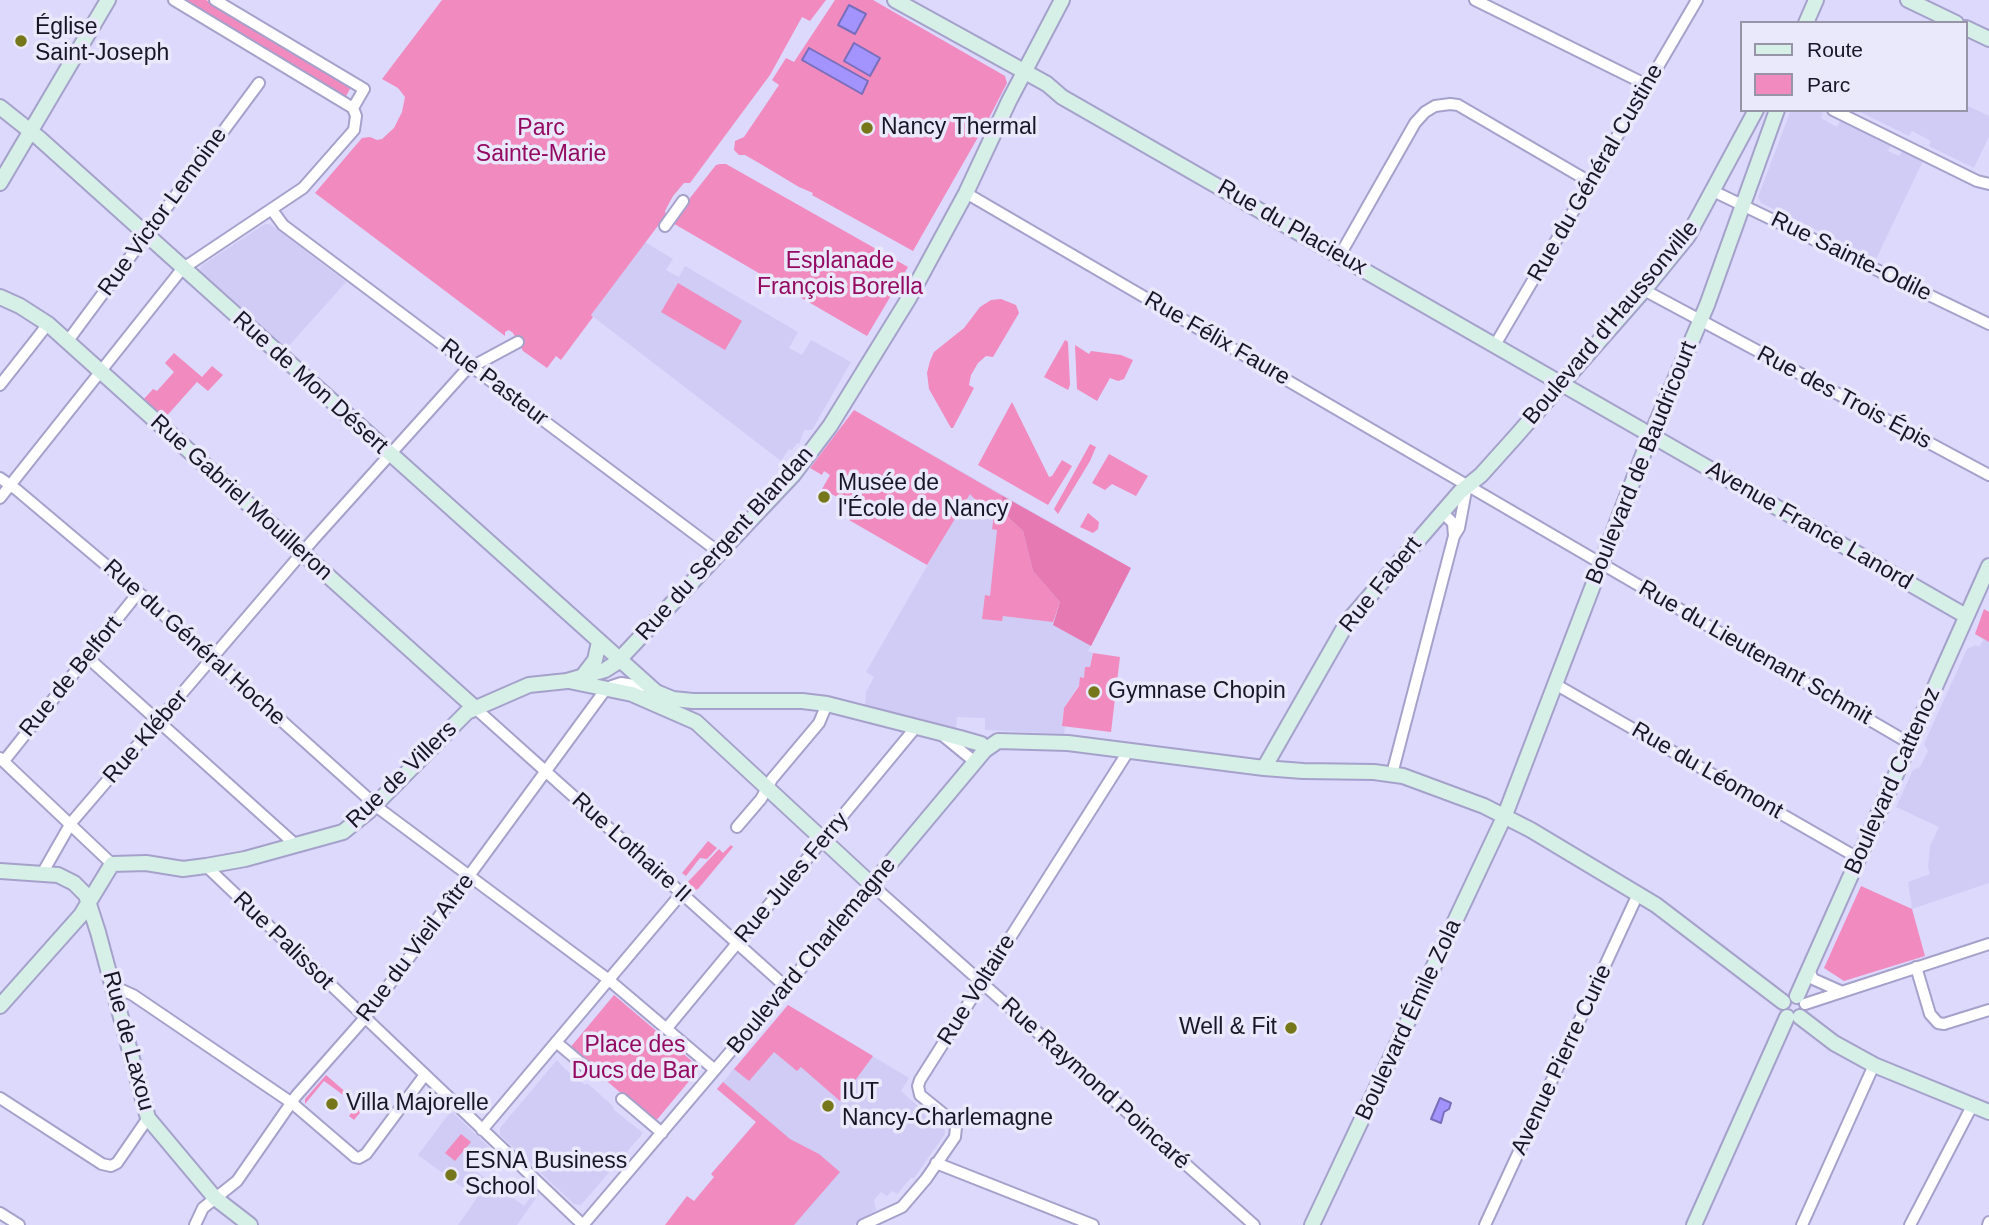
<!DOCTYPE html>
<html>
<head>
<meta charset="utf-8">
<style>
  body { margin:0 }
  #map { position:relative; width:1989px; height:1225px; overflow:hidden; background:#dcd9fd; font-family:Arial,sans-serif }
  canvas { display:block }
  .legend { position:absolute; left:1740px; top:21px; width:228px; height:91px; box-sizing:border-box; background:#eae8fb; border:2px solid #9694a6; margin:0; padding:9px 12px; list-style:none; font-size:21px; color:#181626 }
  .legend li { display:flex; align-items:center; gap:14px; height:35px }
  .legend b { width:35px; border:2px solid #9694a6 }
</style>
</head>
<body>
<div id="map">
<canvas width="1989" height="1225"></canvas>
<ul class="legend">
<li><b style="height:9px;background:#d6f0e7"></b>Route</li>
<li><b style="height:19px;background:#f18abe"></b>Parc</li>
</ul>
</div>
<script>
const context = document.querySelector('canvas').getContext('2d');
context.lineJoin = 'round';
function paint(path, color) { context.fillStyle = color; context.fill(path, 'evenodd'); }
const poly = rows => new Path2D(rows.map(r => 'M' + r).join(''));
function strokePath(path, color, width, dash) { context.strokeStyle = color; context.lineWidth = width; context.lineCap = dash ? 'butt' : 'round'; context.setLineDash(dash || []); context.stroke(path); }
function write(font, color, halo, rows, align = 'center') {
  context.font = font + ' Arial,sans-serif'; context.lineWidth = 7; context.setLineDash([]); context.textBaseline = 'middle'; context.strokeStyle = halo; context.fillStyle = color; for (const [text, x, y, turn = 0] of rows) {
    context.save(); context.translate(x, y); context.rotate((+turn || 0) * Math.PI / 180); context.textAlign = isNaN(turn) ? turn : align; if (halo) context.strokeText(text, 0, 0); context.fillText(text, 0, 0); context.restore();
  }
}
const built = poly([
  [1966,105,1989,116,1989,136,1974,168,1929,146,1931,141,1912,131,1909,136,1858,111,1966,110],
  [1791,110,1817,110,1823,113,1821,118,1837,127,1840,121,1891,145,1888,151,1899,156,1902,151,1923,161,1876,259,1761,203,1758,197],
  [265,224,270,224,346,282,287,348,200,271,201,266],
  [645,242,673,259,666,270,679,277,685,266,798,332,789,348,802,355,811,340,851,362,812,430,804,430,799,444,797,443,792,450,789,449,781,461,591,315],
  [854,410,1131,568,1088,651,1093,653,1090,667,1064,708,1062,720,1062,726,1065,727,1064,734,985,730,985,718,957,717,956,729,865,705,866,692,874,677,866,672,969,493],
  [1984,639,1989,642,1989,883,1912,909,1908,882,1930,874,1928,867,1930,846,1939,827,1896,807,1913,770,1920,767,1928,751,1924,744,1967,649,1976,645,1979,647],
  [788,1005,909,1078,901,1091,945,1130,945,1134,914,1178,911,1178,897,1194,892,1191,887,1196,881,1192,874,1200,876,1210,854,1225,772,1225,711,1174,756,1122,717,1089],
  [557,1060,564,1068,585,1085,587,1083,614,1107,613,1109,643,1133,581,1205,574,1204,500,1135,500,1128],
  [451,1111,489,1147,483,1149,469,1166,524,1206,535,1191,539,1194,517,1225,458,1225,477,1198,418,1155]
]);
const green = poly([
  [181,0,206,0,351,87,345,98],
  [442,0,826,0,810,21,802,17,770,75,690,183,684,183,673,196,665,211,666,215,591,315,593,317,561,360,556,356,547,368,523,351,513,333,509,330,505,332,505,336,315,193,362,138,370,137,377,140,382,139,394,128,402,112,405,97,398,88,382,79],
  [835,0,873,0,1005,76,1007,83,989,118,913,251,812,195,813,193,799,187,759,163,745,155,739,155,734,150,735,141,744,137,779,85,772,80,786,58,794,62],
  [720,164,726,164,908,267,867,336,671,222,716,165],
  [678,283,742,321,725,350,661,312],
  [1001,299,1016,305,1019,313,993,357,986,356,978,363,971,375,969,385,974,388,953,428,951,428,929,389,927,373,930,361,934,352,964,328,980,307,991,300],
  [1065,340,1068,342,1070,385,1068,390,1044,377],
  [1075,345,1089,354,1091,351,1121,355,1133,360,1124,379,1118,381,1110,378,1097,401,1077,389],
  [174,353,202,377,212,366,223,375,208,391,197,382,163,420,142,401,153,389,157,391,174,372,165,363],
  [1012,402,1049,477,1052,476,1062,460,1072,466,1048,505,978,465],
  [854,410,1001,495,1008,517,1023,531,1033,571,1060,602,1053,622,1003,616,1002,621,982,619,985,595,990,596,997,530,992,529,995,509,982,507,970,494,927,565,849,520,850,517,845,515,847,512,852,514,856,507,822,489,830,475,824,471,822,475,810,468],
  [1090,444,1096,447,1090,461,1058,514,1054,509],
  [1109,454,1148,476,1136,496,1112,484,1105,490,1092,483],
  [1088,513,1099,522,1098,529,1093,533,1080,527],
  [1984,609,1989,612,1989,642,1975,634],
  [1093,653,1120,657,1111,732,1062,726,1064,708,1079,686,1080,677,1084,678,1085,667,1090,667],
  [708,841,717,848,707,859,700,858,686,876,682,873],
  [731,845,733,847,698,889,695,890,687,883,719,849,723,853],
  [1861,886,1912,909,1925,956,1844,981,1824,968],
  [614,995,700,1068,655,1122,569,1049],
  [788,1005,873,1056,840,1101,801,1067,797,1071,774,1052,749,1081,734,1069],
  [326,1075,364,1108,354,1120,349,1116,357,1105,324,1081,305,1104,305,1099],
  [723,1082,790,1139,819,1154,840,1172,794,1225,665,1225,687,1196,694,1201,714,1177,711,1174,756,1122,717,1089],
  [461,1134,471,1142,455,1161,445,1153]
]);
const forest = poly([
  [1001,495,1131,568,1091,646,1053,625,1060,602,1033,571,1023,531,1008,517]
]);
const water = poly([
  [849,5,866,14,855,34,838,25,849,5],
  [854,43,880,58,870,76,844,61,854,43],
  [809,48,868,81,862,94,802,60,809,48],
  [1440,1098,1451,1103,1449,1109,1444,1112,1441,1123,1431,1119,1440,1098]
]);
const street = poly([
  [174,0,353,108],
  [215,0,364,89,353,108],
  [1475,0,1647,85],
  [1833,110,1977,181,1989,184],
  [1713,191,1989,324],
  [966,193,1909,743],
  [272,210,283,225,720,553],
  [665,226,683,201],
  [1340,255,1415,123,1425,112,1435,106,1450,104,1458,105,1590,182],
  [1644,290,1989,475],
  [67,342,259,83],
  [1495,345,1697,0],
  [0,385,48,324],
  [0,478,17,490,145,598,381,810,609,980,715,1070],
  [0,498,182,269,303,188,354,130,356,116,353,108],
  [1442,512,1453,523,1454,536],
  [87,657,297,846],
  [1555,684,1858,858],
  [475,708,786,987],
  [942,735,975,762],
  [0,758,112,864],
  [4,761,138,593],
  [1392,774,1454,536,1459,528,1467,485],
  [737,827,761,799,772,779,819,723,827,704],
  [206,866,583,1225],
  [43,872,71,823,313,540,466,370,518,342],
  [1916,967,1930,1014,1938,1023,1944,1024,1989,1010],
  [1809,970,1813,979,1840,991],
  [114,991,122,990,133,995,292,1103,355,1157,359,1158,366,1154,424,1076],
  [1805,1004,1989,944],
  [667,1028,916,727],
  [556,1042,594,1074],
  [0,1098,102,1164,111,1166,117,1163,148,1118],
  [622,1099,662,1133],
  [482,1130,681,894],
  [936,1163,1093,1225],
  [0,1213,19,1225],
  [195,1225,203,1208,237,1181,296,1096,364,1019,603,693,612,686,621,683,648,687],
  [583,1225,872,885,1254,1225],
  [863,1225,902,1207,926,1179,955,1137,956,1127,952,1121,920,1095,918,1086,920,1080,1129,750],
  [1485,1225,1638,894],
  [1802,1225,1874,1065],
  [1910,1225,1972,1106],
  [1988,1225,1989,1222]
]);
const secondary = poly([
  [895,0,1047,84,1062,97,1966,616],
  [1908,0,1956,23],
  [1806,23,1816,0],
  [1966,28,1989,39],
  [0,107,39,138,656,692,673,699,693,701,802,701,827,704,960,738,981,744,985,750],
  [0,183,108,0],
  [0,297,20,306,48,324,475,708],
  [582,677,595,660,599,642],
  [569,681,632,694,696,722,872,885,985,750,998,741,1068,743,1264,768,1303,771,1374,772,1403,776,1484,806,1531,830,1656,905,1783,1002],
  [1264,768,1348,621,1460,492,1481,475,1516,436,1644,290,1688,236,1756,110],
  [0,871,58,875,74,883,86,895,98,932,148,1118,215,1198,250,1225],
  [1797,996,1989,566],
  [0,1006,81,915,112,864,146,863,183,869,206,866,245,859,343,832,369,811,467,712,529,685,567,681,605,670,616,663,793,475,830,426,909,298,966,193,1009,101,1062,0],
  [1800,1017,1834,1043,1874,1065,1989,1112],
  [1312,1225,1505,815,1646,447,1707,305,1777,110],
  [1694,1225,1787,1017]
]);
const markers = [
  [21,41,7,"#76761b"],
  [867,128,7,"#76761b"],
  [824,497,7,"#76761b"],
  [1094,692,7,"#76761b"],
  [1291,1028,7,"#76761b"],
  [332,1104,7,"#76761b"],
  [828,1106,7,"#76761b"],
  [451,1175,7,"#76761b"]
];
const poiNames = [
  ["Église",35,28],
  ["Saint-Joseph",35,54],
  ["Nancy Thermal",881,128],
  ["Musée de",838,484],
  ["l'École de Nancy",838,510],
  ["Gymnase Chopin",1108,692],
  ["Well & Fit",1277,1028,"right"],
  ["IUT",842,1093],
  ["Nancy-Charlemagne",842,1119],
  ["Villa Majorelle",346,1104],
  ["ESNA Business",465,1162],
  ["School",465,1188]
];
const parkNames = [
  ["Parc",541,129],
  ["Sainte-Marie",541,155],
  ["Esplanade",840,262],
  ["François Borella",840,288],
  ["Place des",635,1046],
  ["Ducs de Bar",635,1072]
];
const streetNames = [
  ["Rue du Général Custine",1596,173,-60],
  ["Rue Victor Lemoine",163,212,-54],
  ["Rue du Placieux",1292,228,30],
  ["Rue Sainte-Odile",1851,257,26],
  ["Boulevard d'Haussonville",1611,323,-50],
  ["Rue Félix Faure",1217,339,30],
  ["Rue de Mon Désert",310,383,42],
  ["Rue Pasteur",494,383,37],
  ["Rue des Trois Épis",1844,398,28],
  ["Boulevard de Baudricourt",1642,463,-68],
  ["Rue Gabriel Mouilleron",241,498,42],
  ["Avenue France Lanord",1809,526,30],
  ["Rue du Sergent Blandan",725,544,-48],
  ["Rue Fabert",1381,585,-51],
  ["Rue du Général Hoche",194,643,42],
  ["Rue du Lieutenant Schmit",1755,653,30],
  ["Rue de Belfort",71,677,-51],
  ["Rue Kléber",146,737,-49],
  ["Rue du Léomont",1707,771,30],
  ["Rue de Villers",402,775,-44],
  ["Boulevard Cattenoz",1893,781,-66],
  ["Rue Lothaire II",631,848,42],
  ["Rue Jules Ferry",792,878,-50],
  ["Rue Palissot",283,941,44],
  ["Rue du Vieil Aître",416,948,-53],
  ["Boulevard Charlemagne",812,956,-50],
  ["Rue Voltaire",977,990,-58],
  ["Boulevard Émile Zola",1409,1020,-65],
  ["Rue de Laxou",128,1041,75],
  ["Avenue Pierre Curie",1562,1060,-65],
  ["Rue Raymond Poincaré",1095,1084,42]
];
paint(built, '#d0ccf5');
paint(green, '#f18abe');
paint(forest, '#e779b2');
paint(water, '#a393fc');
strokePath(water, '#796ebc', 2);
strokePath(street, '#a5a1cb', 14);
strokePath(secondary, '#a5a1cb', 18);
strokePath(street, '#fff', 10);
strokePath(secondary, '#d6f0e7', 14);
for (const [x, y, r, color] of markers) { const dot = new Path2D(); dot.arc(x, y, r, 0, 2 * Math.PI); context.fillStyle = color; context.fill(dot); strokePath(dot, '#eae8fb', 2.5); }
write('23px', '#181626', '#eae8fb', poiNames, 'left');
write('23px', '#940a62', '#eae8fb', parkNames);
write('23px', '#181626', '#eae8fb', streetNames);
</script>
</body>
</html>
